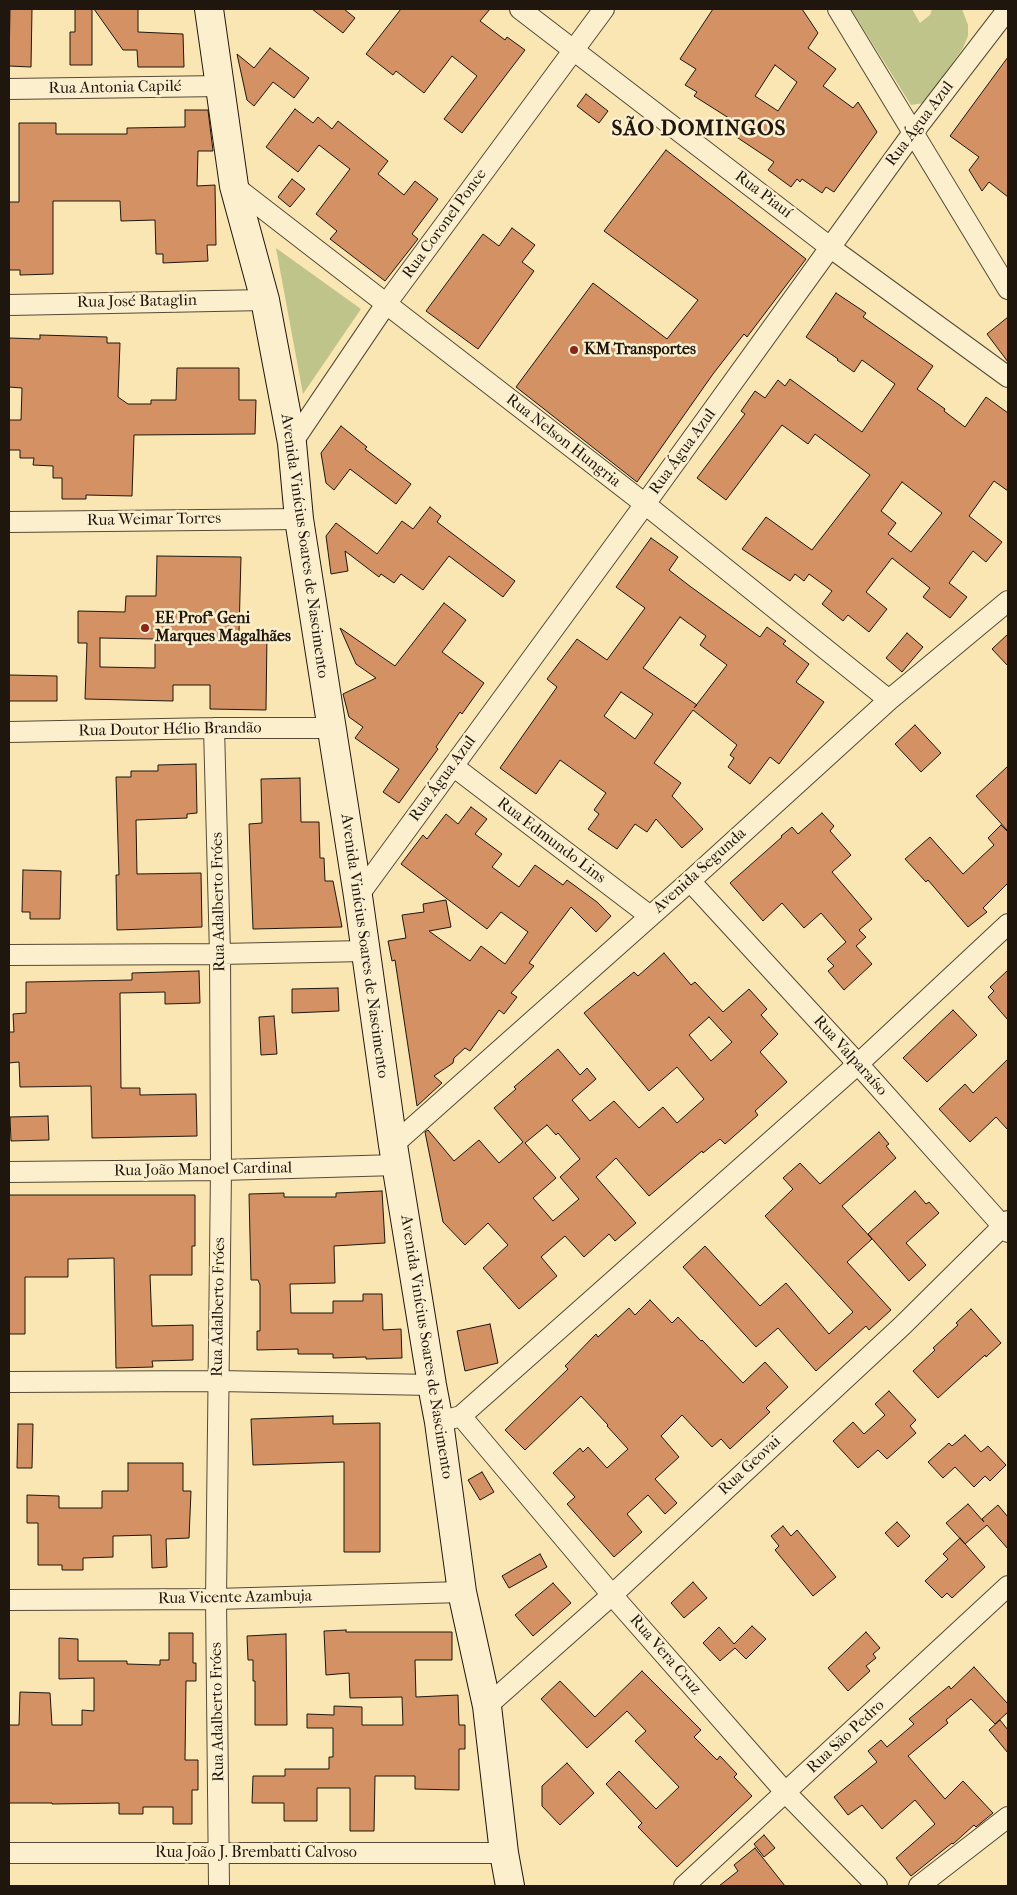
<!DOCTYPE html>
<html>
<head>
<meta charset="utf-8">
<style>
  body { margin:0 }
  #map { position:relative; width:1017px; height:1895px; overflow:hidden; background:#f9e6b3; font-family:"IM FELL French Canon",serif }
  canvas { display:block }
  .frame { position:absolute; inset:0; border:10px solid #1f160d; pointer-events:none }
</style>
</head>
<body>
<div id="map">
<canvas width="1017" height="1895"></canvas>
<div class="frame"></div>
</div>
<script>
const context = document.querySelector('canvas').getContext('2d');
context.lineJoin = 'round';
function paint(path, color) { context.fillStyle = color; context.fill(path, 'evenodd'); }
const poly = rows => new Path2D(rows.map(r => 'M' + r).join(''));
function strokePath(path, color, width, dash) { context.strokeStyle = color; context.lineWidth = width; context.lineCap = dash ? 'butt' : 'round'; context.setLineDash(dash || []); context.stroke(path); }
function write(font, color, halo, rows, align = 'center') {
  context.font = font + ' "IM FELL French Canon",serif'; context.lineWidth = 5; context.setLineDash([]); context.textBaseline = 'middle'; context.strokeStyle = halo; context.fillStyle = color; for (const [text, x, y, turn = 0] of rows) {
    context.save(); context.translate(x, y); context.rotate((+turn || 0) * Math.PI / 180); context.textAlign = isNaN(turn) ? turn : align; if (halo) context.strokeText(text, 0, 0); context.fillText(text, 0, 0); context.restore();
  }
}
const green = poly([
  [851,9,912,9,920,23,930,15,932,9,962,9,968,25,968,36,963,48,924,103,911,105],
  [276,248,361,309,303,394]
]);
const building = poly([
  [10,9,32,9,31,67,9,66,10,9],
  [75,9,92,9,92,65,70,65,70,32,75,32,75,9],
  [94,9,138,9,138,32,183,34,184,67,138,67,137,50,123,50,94,9],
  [312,9,344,9,355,18,343,33,312,9],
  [401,9,490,9,480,21,505,40,507,37,525,50,462,133,444,119,477,76,452,56,424,93,396,71,393,75,366,54,401,9],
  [713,9,802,9,818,33,808,48,836,69,823,86,853,108,858,102,877,132,834,192,826,187,822,193,802,179,800,182,797,179,791,187,768,170,774,162,726,130,732,120,694,96,697,92,685,85,696,69,680,59,713,9],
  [775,65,797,82,778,111,755,96,775,65],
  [270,48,309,78,294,98,273,82,254,106,247,100,237,54,254,68,270,48],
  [1008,57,1008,197,989,182,982,191,969,170,979,157,950,136,1008,57],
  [586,94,608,111,599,123,577,106,586,94],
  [295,109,313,123,318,117,332,129,338,121,388,161,378,174,404,195,415,181,438,199,412,234,418,239,385,281,330,239,337,231,316,214,350,169,319,145,298,172,266,147,295,109],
  [185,110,208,110,213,151,198,151,197,186,215,185,216,245,207,245,208,261,163,263,163,254,156,254,155,220,121,221,120,201,53,201,53,274,20,275,20,270,9,270,9,202,19,202,19,123,56,123,56,134,127,134,127,128,185,127,185,110],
  [666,150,806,259,747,337,744,334,713,374,637,482,516,387,593,283,667,339,698,300,604,231,666,150],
  [292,179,305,189,290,207,278,197,292,179],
  [512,228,535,245,522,262,534,271,478,349,426,311,483,234,499,246,512,228],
  [836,293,866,313,863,317,933,366,917,389,945,409,944,411,965,427,986,397,1008,413,1008,491,994,481,969,516,1002,542,986,562,973,551,949,583,967,597,950,618,923,597,930,588,892,558,866,592,887,609,869,632,848,615,843,621,822,604,832,591,809,574,804,581,795,574,790,581,742,549,766,517,812,550,870,475,815,434,808,444,782,425,726,500,697,478,745,414,741,411,755,391,765,398,778,380,785,386,790,379,862,432,895,384,862,360,854,372,837,360,838,359,806,337,836,293],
  [902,482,942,513,911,552,888,534,896,523,881,511,902,482],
  [1008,317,1008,362,987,334,1008,317],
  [40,335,107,337,107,343,120,343,118,397,128,404,151,404,151,400,176,400,177,368,239,368,239,400,256,400,255,434,134,435,132,496,86,495,86,499,62,499,62,478,53,478,53,466,33,465,34,458,20,458,20,450,9,450,9,420,21,420,22,388,9,387,9,338,40,339,40,335],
  [341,426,367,447,365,449,411,484,396,504,350,469,334,490,326,483,321,453,341,426],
  [430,507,441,516,437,522,515,581,503,597,449,556,423,590,401,574,394,583,381,574,379,577,345,551,348,571,331,574,326,536,336,523,377,554,402,521,413,529,430,507],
  [651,538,678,557,669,570,691,587,760,637,767,627,786,641,783,644,809,664,796,682,824,702,779,764,770,757,750,784,728,767,734,758,730,755,737,745,693,710,654,763,681,783,672,796,703,829,682,848,656,819,647,832,635,824,617,849,588,829,599,814,594,810,606,793,560,760,536,794,500,768,557,687,547,679,577,639,607,660,645,608,616,587,651,538],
  [680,617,706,636,700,645,727,665,694,708,697,705,643,668,680,617],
  [621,692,653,714,635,739,604,716,621,692],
  [157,556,241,557,239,633,267,633,266,710,210,709,210,685,173,685,173,701,85,699,87,643,78,643,78,611,125,612,126,596,156,596,157,556],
  [100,638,155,639,155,668,100,667,100,638],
  [444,603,466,620,442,652,484,683,462,714,460,712,436,747,438,749,399,803,383,792,399,769,355,738,363,727,349,717,343,694,376,678,356,664,340,628,395,666,444,603],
  [907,633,923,647,902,672,886,658,907,633],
  [1008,634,1008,666,992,649,1008,634],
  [9,675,57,676,57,701,9,701,9,675],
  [915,725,941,753,921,772,895,744,915,725],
  [196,764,197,813,187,814,187,818,136,820,137,874,201,873,202,927,117,930,116,875,119,875,116,777,131,777,131,771,158,771,158,765,196,764],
  [1008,766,1008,831,976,796,1008,766],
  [300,778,301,822,319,822,320,858,324,858,325,881,333,881,342,927,253,929,249,824,262,823,261,779,300,778],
  [471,807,487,819,475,834,502,854,492,867,519,887,535,865,563,885,567,880,597,902,611,916,596,932,571,907,529,963,534,966,511,993,517,997,504,1014,499,1010,470,1051,465,1048,454,1058,453,1063,434,1076,442,1083,417,1106,395,960,392,961,388,941,406,938,402,915,424,912,423,904,446,900,451,927,429,931,470,961,481,946,505,964,528,932,501,912,487,929,401,864,423,835,427,839,446,814,458,824,471,807],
  [822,813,834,826,830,831,851,855,832,872,872,919,859,930,866,937,856,946,872,964,844,990,828,971,834,966,827,959,846,942,821,913,804,928,782,903,763,921,730,883,782,837,781,836,792,827,798,834,822,813],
  [1001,825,1008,832,1008,883,983,908,987,912,968,927,928,880,926,882,905,859,930,837,963,874,994,845,988,838,1001,825],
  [23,870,61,871,60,919,30,919,30,912,22,912,23,870],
  [664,953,691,985,695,982,723,1012,749,989,767,1009,761,1015,778,1034,760,1052,787,1082,755,1111,758,1115,725,1144,720,1139,703,1153,702,1151,649,1196,616,1158,596,1177,636,1223,615,1241,609,1234,584,1257,565,1236,541,1257,557,1276,519,1309,483,1268,508,1245,488,1223,465,1245,443,1222,425,1132,428,1130,454,1161,479,1140,499,1163,523,1142,494,1108,516,1089,514,1087,558,1049,580,1075,587,1068,596,1079,572,1100,590,1121,614,1101,639,1128,663,1107,677,1123,704,1099,677,1067,649,1091,584,1013,634,972,638,976,664,953],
  [709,1017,732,1042,711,1061,689,1035,709,1017],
  [547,1125,556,1135,558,1133,580,1159,560,1177,579,1199,553,1221,533,1198,556,1178,525,1143,547,1125],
  [1008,970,1008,1020,988,997,994,991,990,987,1008,970],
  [199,971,200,1003,165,1004,165,992,120,993,121,1088,140,1088,140,1095,196,1094,197,1136,92,1138,91,1086,20,1087,19,1062,9,1063,9,1032,14,1032,13,1014,26,1013,26,982,132,980,132,973,199,971],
  [338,988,339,1011,292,1013,292,989,338,988],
  [953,1010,977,1035,927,1082,903,1058,953,1010],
  [274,1016,277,1054,261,1055,259,1017,274,1016],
  [1008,1059,1008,1130,996,1117,970,1142,939,1109,965,1084,973,1093,1008,1059],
  [48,1116,49,1140,11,1141,10,1117,48,1116],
  [879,1132,889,1144,886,1146,896,1158,842,1206,872,1239,847,1262,891,1310,869,1330,866,1326,816,1371,778,1328,756,1347,683,1267,705,1246,760,1306,786,1283,829,1334,853,1312,765,1216,793,1189,783,1178,800,1163,820,1184,879,1132],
  [382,1191,385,1243,334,1246,335,1283,290,1284,291,1313,333,1313,333,1301,363,1301,363,1294,382,1294,383,1330,401,1329,402,1358,366,1359,366,1357,333,1358,333,1354,298,1354,298,1349,257,1350,257,1331,260,1331,260,1285,258,1280,251,1280,249,1194,284,1193,284,1197,336,1197,336,1193,382,1191],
  [915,1191,926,1204,929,1202,939,1213,906,1243,926,1265,909,1281,868,1234,915,1191],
  [9,1195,195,1195,195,1246,192,1246,192,1275,150,1275,152,1326,193,1325,193,1360,152,1361,153,1367,116,1368,114,1258,68,1259,68,1277,25,1277,25,1334,9,1334,9,1195],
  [650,1300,672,1323,678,1317,701,1341,702,1340,743,1383,765,1362,788,1387,766,1408,770,1412,730,1449,721,1439,712,1447,682,1415,661,1436,679,1457,655,1479,677,1503,665,1514,648,1495,627,1514,642,1532,614,1557,567,1504,575,1497,553,1473,580,1448,583,1452,588,1447,607,1468,628,1449,607,1426,608,1425,581,1396,525,1450,505,1430,568,1369,565,1366,596,1334,598,1337,629,1308,635,1315,650,1300],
  [971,1309,1001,1343,986,1357,985,1355,938,1398,913,1371,935,1350,933,1348,958,1325,956,1323,971,1309],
  [490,1324,498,1363,465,1371,457,1331,490,1324],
  [889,1391,916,1420,910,1426,916,1433,887,1459,878,1450,858,1468,833,1441,853,1422,864,1434,885,1415,875,1404,889,1391],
  [333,1416,333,1424,380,1423,380,1552,344,1552,344,1462,253,1465,251,1419,333,1416],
  [18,1424,33,1424,32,1468,17,1468,18,1424],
  [965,1435,981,1452,988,1446,1006,1465,990,1481,985,1476,974,1487,955,1467,943,1478,928,1462,949,1443,952,1446,965,1435],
  [128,1463,183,1463,183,1491,191,1491,189,1538,166,1539,167,1567,152,1568,151,1535,113,1536,113,1557,83,1558,83,1570,62,1570,62,1565,38,1565,38,1523,27,1523,27,1495,59,1496,59,1508,102,1508,102,1491,128,1491,128,1463],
  [482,1472,494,1492,480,1500,468,1480,482,1472],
  [968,1504,984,1522,982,1519,998,1505,1008,1517,1008,1549,987,1525,965,1544,946,1523,968,1504],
  [897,1522,910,1536,898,1547,885,1533,897,1522],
  [783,1526,791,1536,797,1530,836,1577,813,1596,775,1550,779,1546,771,1536,783,1526],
  [960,1538,985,1567,952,1598,947,1593,942,1598,925,1581,948,1559,943,1554,960,1538],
  [540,1554,547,1567,509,1588,502,1576,540,1554],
  [693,1582,707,1598,684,1618,671,1603,693,1582],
  [553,1583,571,1603,533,1636,515,1615,553,1583],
  [752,1626,766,1639,746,1659,735,1648,720,1661,703,1643,719,1627,734,1644,752,1626],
  [346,1630,346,1632,452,1632,452,1660,415,1660,416,1697,458,1695,459,1725,465,1725,465,1749,459,1749,459,1790,415,1789,415,1776,375,1776,374,1831,350,1831,350,1788,317,1788,317,1821,284,1821,284,1803,252,1803,253,1776,285,1776,285,1769,329,1769,329,1757,333,1757,333,1728,307,1728,307,1714,334,1715,334,1706,362,1707,362,1725,403,1725,402,1697,350,1698,349,1673,326,1675,324,1631,346,1630],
  [866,1632,880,1648,873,1654,876,1658,866,1666,870,1671,848,1691,828,1668,866,1632],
  [169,1633,193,1633,193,1663,196,1663,196,1681,186,1681,185,1760,198,1760,198,1790,192,1790,192,1824,173,1824,173,1807,143,1807,143,1814,119,1814,119,1803,52,1804,52,1803,9,1803,9,1725,19,1725,20,1692,50,1693,52,1725,82,1725,82,1710,94,1711,94,1678,59,1679,59,1638,78,1639,78,1661,127,1661,127,1664,160,1665,160,1660,169,1660,169,1633],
  [286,1634,287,1725,255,1725,255,1681,253,1681,253,1660,248,1660,247,1636,286,1634],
  [974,1667,1008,1704,1008,1712,995,1724,971,1699,946,1720,948,1723,908,1756,945,1799,963,1781,993,1813,976,1827,974,1825,953,1844,952,1843,911,1876,896,1858,935,1824,915,1800,882,1829,862,1805,848,1815,834,1797,877,1762,868,1751,881,1740,887,1747,914,1724,909,1719,949,1686,951,1689,974,1667],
  [642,1671,701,1730,694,1737,717,1760,720,1756,737,1774,734,1777,752,1796,677,1867,638,1827,642,1823,606,1784,619,1771,656,1809,679,1787,635,1741,646,1731,627,1711,587,1748,541,1699,560,1681,595,1717,642,1671],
  [1000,1720,1008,1730,1008,1753,989,1730,1000,1720],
  [567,1763,594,1793,560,1825,542,1806,542,1786,567,1763],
  [764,1835,775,1848,764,1857,754,1844,764,1835],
  [755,1848,785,1886,719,1886,738,1871,734,1865,755,1848]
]);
const street = poly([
  [520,9,831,248,1008,377],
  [838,9,1008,289],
  [9,89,221,86],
  [234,186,645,504,889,700],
  [9,305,265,300],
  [292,443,386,304,604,9],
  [9,522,299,519],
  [214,728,220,954,221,1170,216,1599,219,1886],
  [9,732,214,728,331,728],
  [453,766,650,916],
  [690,881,858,1064,1008,1232],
  [358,896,645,504,912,134,1008,9],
  [9,955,220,954,365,951],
  [393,1145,690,881,889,700,1008,601],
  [9,1172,221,1170,397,1165],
  [9,1382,218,1381,432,1385],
  [461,1416,612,1595,786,1793,877,1886],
  [439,1422,461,1416,858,1064,1008,924],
  [9,1600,216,1599,462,1592],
  [487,1706,612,1595,902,1326,1008,1221],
  [9,1853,504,1853],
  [684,1886,1008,1586],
  [919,1886,1008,1817]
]);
const secondary = poly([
  [209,9,234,186,265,300,292,443,299,519,358,896,393,1145,432,1385,439,1422,462,1592,487,1706,504,1853,510,1886]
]);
const markers = [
  [574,350,5,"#8f2418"],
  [145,628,5,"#8f2418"]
];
const streetNames = [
  ["Rua Antonia Capilé",115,88,-1],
  ["Rua Água Azul",920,124,-53],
  ["Rua Piauí",763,195,37],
  ["Rua Coronel Ponce",445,224,-54],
  ["Rua José Bataglin",137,302,-1],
  ["Rua Nelson Hungria",563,441,38],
  ["Rua Água Azul",683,452,-54],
  ["Rua Weimar Torres",154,520,-1],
  ["Avenida Vinícius Soares de Nascimento",304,546,82],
  ["Rua Doutor Hélio Brandão",170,730,-1],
  ["Rua Água Azul",443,779,-54],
  ["Rua Edmundo Lins",551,841,37],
  ["Avenida Segunda",700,871,-42],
  ["Rua Adalberto Fróes",219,902,-91],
  ["Avenida Vinícius Soares de Nascimento",364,946,82],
  ["Rua Valparaíso",850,1056,48],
  ["Rua João Manoel Cardinal",203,1170,-1],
  ["Rua Adalberto Fróes",219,1307,-89],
  ["Avenida Vinícius Soares de Nascimento",426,1347,81],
  ["Rua Geovai",750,1466,-43],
  ["Rua Vicente Azambuja",235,1598,-1],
  ["Rua Vera Cruz",665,1655,49],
  ["Rua Adalberto Fróes",218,1712,-91],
  ["Rua São Pedro",846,1737,-43],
  ["Rua João J. Brembatti Calvoso",256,1853]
];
const poiNames = [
  ["KM Transportes",584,350],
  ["EE Profª Geni",155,619],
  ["Marques Magalhães",155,637]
];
const districtNames = [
  ["SÃO DOMINGOS",699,130]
];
paint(green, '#bfc48b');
paint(building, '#d49164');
strokePath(building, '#1f160d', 1);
strokePath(street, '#564a36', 22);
strokePath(secondary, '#1f160d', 30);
strokePath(street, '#fbefce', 20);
strokePath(secondary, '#fbefce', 28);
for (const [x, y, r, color] of markers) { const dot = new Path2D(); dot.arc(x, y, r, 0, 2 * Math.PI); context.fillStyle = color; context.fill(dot); strokePath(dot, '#fbefce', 2); }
write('16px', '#1f160d', '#fbefce', streetNames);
write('bold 16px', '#1f160d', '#fbefce', poiNames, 'left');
context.letterSpacing = '1px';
write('bold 21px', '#1f160d', '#fbefce', districtNames);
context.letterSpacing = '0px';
</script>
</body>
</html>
